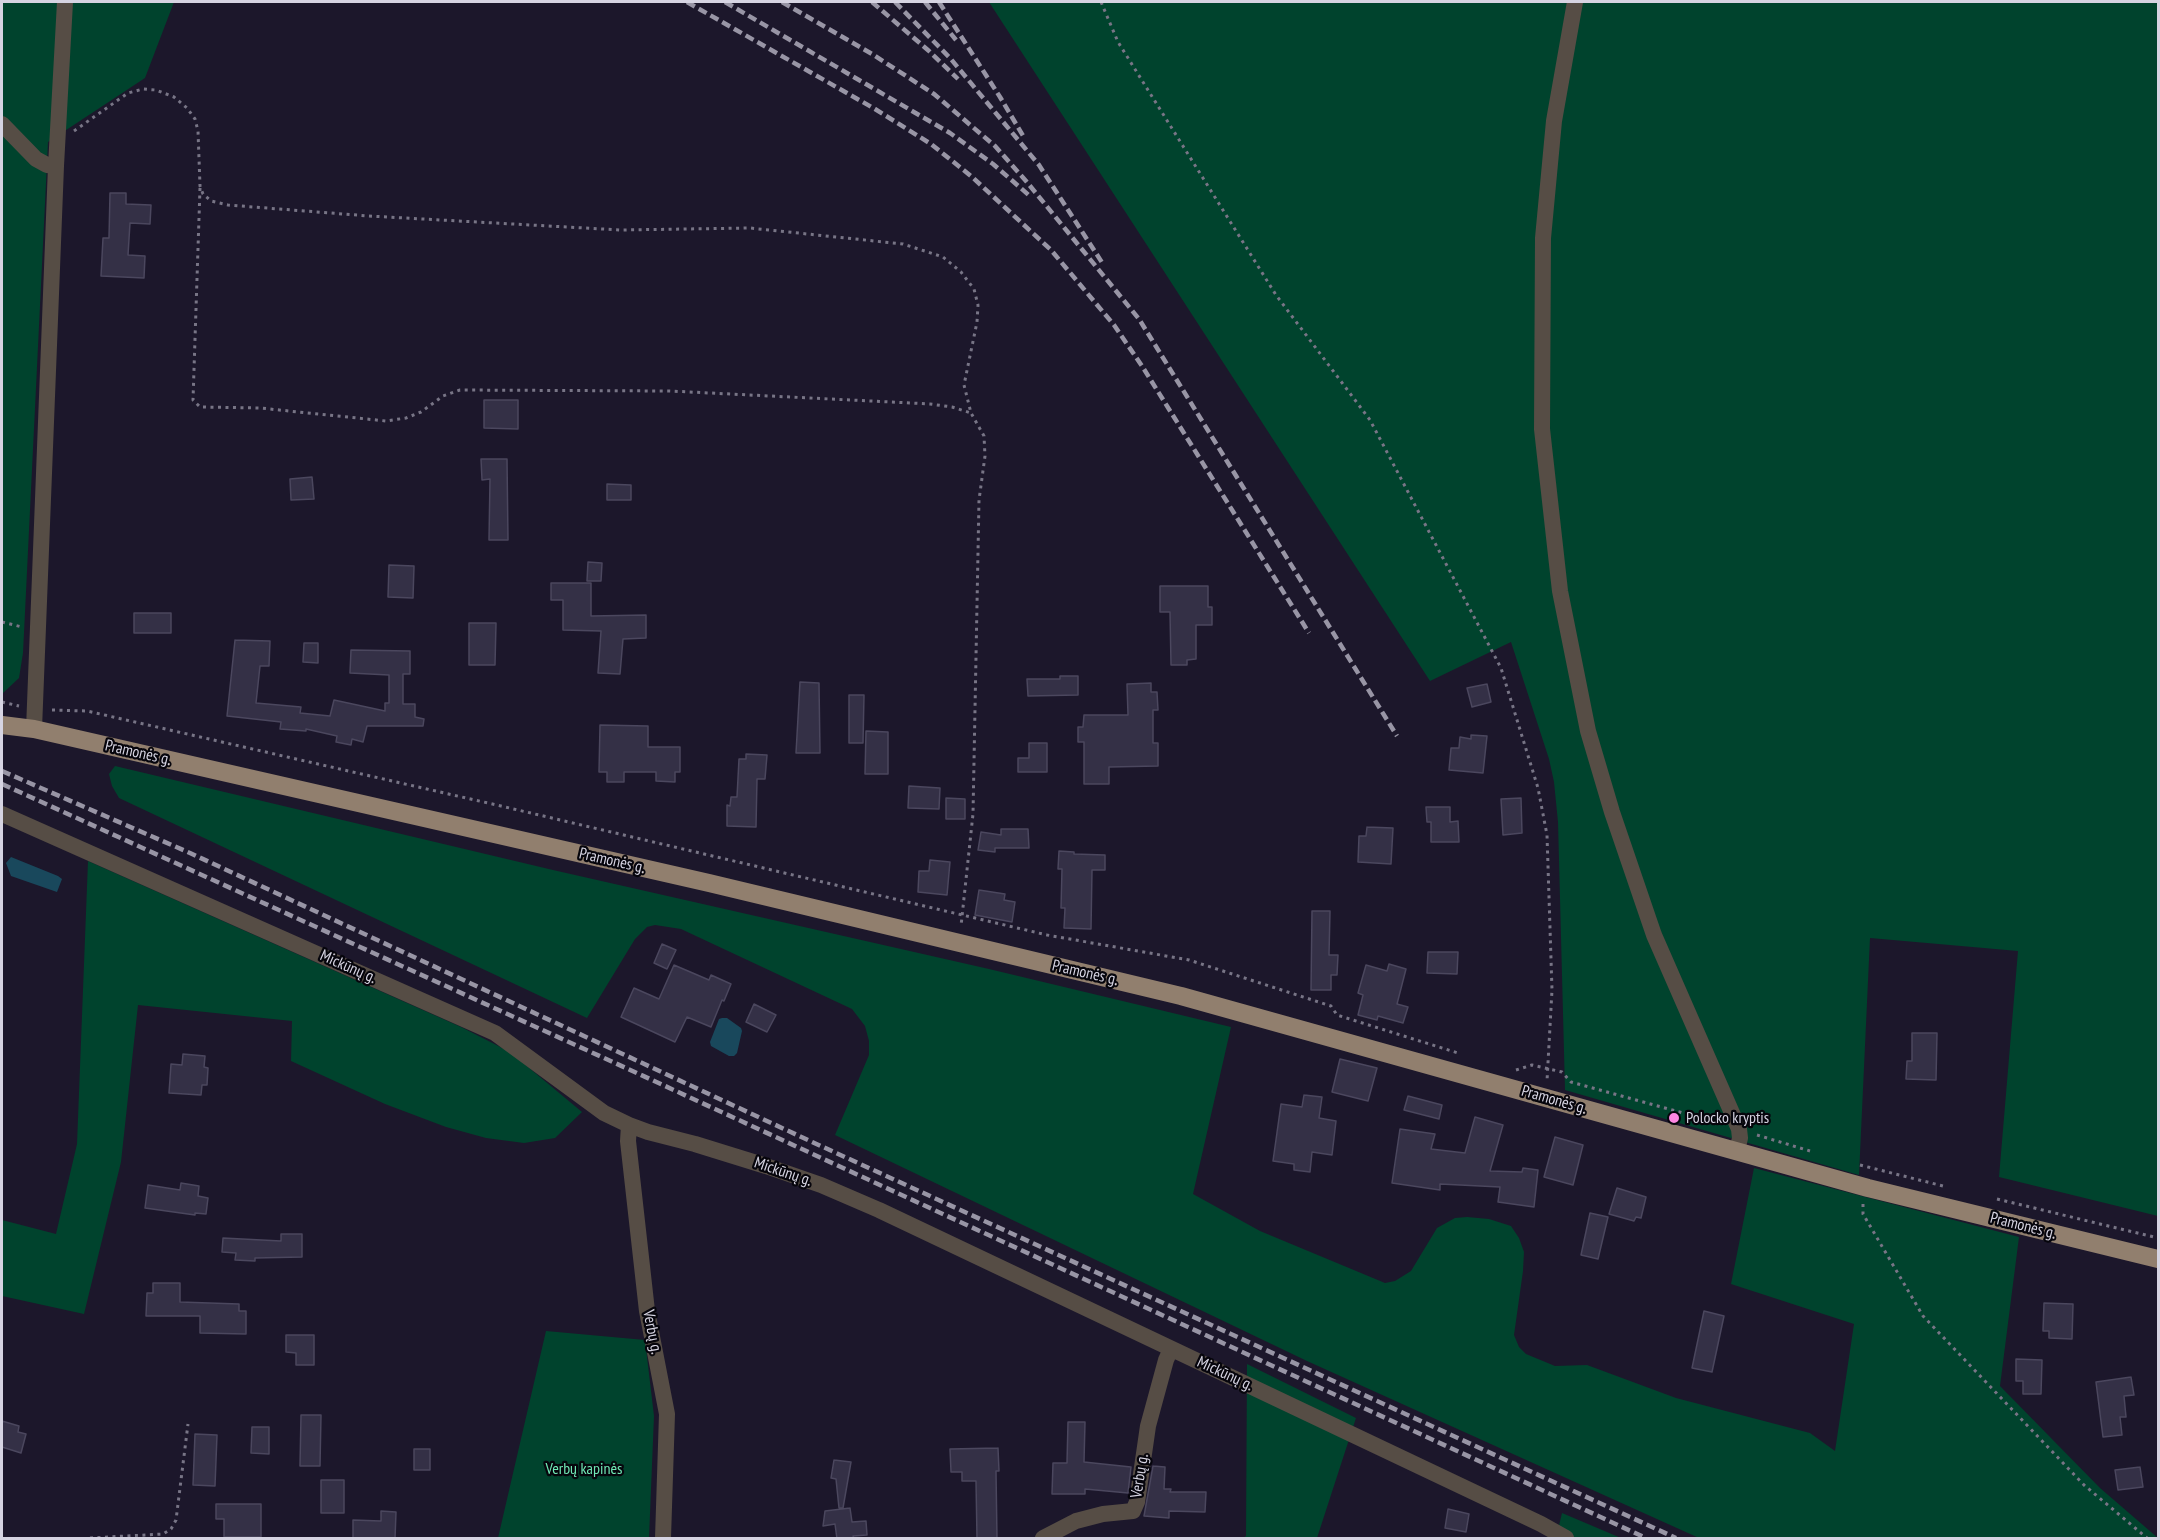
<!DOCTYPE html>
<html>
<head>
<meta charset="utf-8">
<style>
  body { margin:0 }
  #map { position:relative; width:2160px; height:1540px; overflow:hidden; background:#1c172b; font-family:"PT Sans Narrow",sans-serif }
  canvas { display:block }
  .frame { position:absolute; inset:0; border:3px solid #d6d4e2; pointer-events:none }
</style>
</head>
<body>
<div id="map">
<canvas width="2160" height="1540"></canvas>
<div class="frame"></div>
</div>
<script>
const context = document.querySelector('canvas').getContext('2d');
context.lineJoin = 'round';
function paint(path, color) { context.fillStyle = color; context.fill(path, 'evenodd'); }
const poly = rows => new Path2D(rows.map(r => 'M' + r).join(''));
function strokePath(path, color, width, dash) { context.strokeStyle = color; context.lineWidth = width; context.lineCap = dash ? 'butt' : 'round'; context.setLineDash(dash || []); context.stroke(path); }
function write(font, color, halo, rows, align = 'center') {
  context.font = font + ' "PT Sans Narrow",sans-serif'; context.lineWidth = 4.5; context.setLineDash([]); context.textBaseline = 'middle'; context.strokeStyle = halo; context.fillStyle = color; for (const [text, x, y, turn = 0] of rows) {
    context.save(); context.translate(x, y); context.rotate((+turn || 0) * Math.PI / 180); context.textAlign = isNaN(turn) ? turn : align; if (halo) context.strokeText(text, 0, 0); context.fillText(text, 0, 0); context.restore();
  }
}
const green = poly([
  [2,2,174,2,145,78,48,142,23,653,19,678,2,694],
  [989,2,2158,2,2158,1216,1999,1177,2018,951,1870,938,1859,1175,1565,1090,1558,822,1554,782,1549,759,1511,642,1430,681],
  [115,766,553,870,989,969,1231,1027,1193,1194,1260,1231,1385,1283,1395,1281,1411,1271,1437,1228,1455,1218,1467,1217,1489,1219,1511,1226,1519,1238,1524,1252,1523,1271,1514,1335,1519,1347,1526,1354,1555,1366,1587,1365,1676,1398,1810,1433,1835,1451,1854,1324,1731,1284,1754,1168,2019,1237,2000,1386,2100,1488,2158,1538,1699,1538,1307,1361,835,1135,869,1055,869,1041,865,1026,852,1009,681,929,655,925,647,927,635,939,587,1018,119,798,112,786,109,774],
  [88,861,461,1027,510,1052,582,1112,555,1138,524,1143,486,1138,446,1127,385,1104,291,1061,292,1021,138,1005,121,1162,84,1314,2,1296,2,1220,56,1234,77,1144],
  [546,1331,645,1340,654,1416,649,1538,498,1538],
  [1247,1364,1356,1418,1317,1538,1243,1538,1246,1536],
  [1562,1513,1621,1538,1556,1538]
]);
const water = poly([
  [11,857,58,876,62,879,57,892,11,876,6,863],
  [722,1018,727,1018,741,1028,742,1031,737,1053,734,1056,729,1056,711,1046,710,1042,719,1019]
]);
const building = poly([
  [110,193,126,193,126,204,151,205,150,224,130,223,128,255,145,256,144,278,101,276,103,238,109,238,110,193],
  [484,400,518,400,518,429,484,428,484,400],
  [481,459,507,459,508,540,489,540,490,479,482,480,481,459],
  [312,477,314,499,291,500,290,479,312,477],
  [607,484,631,485,631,500,607,500,607,484],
  [588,562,602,563,601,581,587,581,588,562],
  [389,565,414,566,413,598,388,597,389,565],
  [551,583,591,583,591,616,646,615,646,638,623,639,620,674,598,673,601,631,563,630,563,600,551,600,551,583],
  [1160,586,1208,586,1208,607,1212,607,1212,625,1196,625,1196,659,1187,660,1187,665,1171,665,1170,612,1160,612,1160,586],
  [134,613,171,613,171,633,134,633,134,613],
  [469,623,496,623,495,665,469,665,469,623],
  [235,640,270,641,269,666,260,666,256,703,301,707,300,713,330,716,334,700,385,711,385,703,389,703,389,675,350,673,351,650,410,651,410,674,403,674,403,704,415,704,415,717,424,719,423,726,367,726,363,742,352,739,351,745,336,742,337,736,306,729,306,731,280,729,281,722,227,716,235,640],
  [304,643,318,643,318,663,303,662,304,643],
  [1060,676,1078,676,1078,695,1028,696,1027,679,1060,679,1060,676],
  [800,682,819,683,820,753,796,753,800,682],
  [1151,683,1151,692,1157,692,1158,710,1153,710,1153,743,1158,743,1158,766,1109,767,1109,784,1084,784,1084,742,1078,742,1078,727,1083,727,1084,715,1128,715,1127,684,1151,683],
  [1487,684,1491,702,1472,707,1467,688,1487,684],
  [849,695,864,695,863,743,849,743,849,695],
  [600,725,648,726,648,747,680,747,680,772,675,772,675,782,656,781,656,772,624,772,624,782,607,782,607,772,599,772,600,725],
  [866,731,888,732,888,774,865,774,866,731],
  [1471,735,1487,736,1483,773,1449,770,1451,748,1459,748,1460,737,1471,739,1471,735],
  [1029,743,1047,743,1047,772,1018,772,1018,758,1029,758,1029,743],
  [746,754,767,755,765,779,757,779,756,827,727,826,727,805,730,806,731,797,737,797,739,759,746,759,746,754],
  [909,786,940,788,939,809,908,808,909,786],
  [946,798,965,799,965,819,946,819,946,798],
  [1521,798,1522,833,1503,835,1501,799,1521,798],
  [1426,807,1450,807,1450,822,1458,821,1459,842,1431,842,1431,822,1427,822,1426,807],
  [1367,827,1393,828,1391,864,1358,862,1359,836,1366,836,1367,827],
  [1001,829,1028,829,1029,848,995,848,995,852,978,850,981,832,1001,835,1001,829],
  [1059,851,1074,852,1074,854,1105,855,1105,870,1092,870,1091,929,1064,928,1065,908,1061,908,1062,869,1058,869,1059,851],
  [930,860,950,862,947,895,918,892,919,871,929,871,930,860],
  [979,890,1005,894,1004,900,1015,902,1012,922,975,915,979,890],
  [1312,911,1330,911,1329,955,1338,955,1337,975,1331,975,1331,990,1311,990,1312,911],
  [662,944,676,950,667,969,654,963,662,944],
  [1428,952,1458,952,1457,974,1427,973,1428,952],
  [1389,964,1406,969,1397,1004,1408,1007,1403,1023,1378,1016,1377,1020,1358,1015,1363,995,1358,993,1366,965,1387,971,1389,964],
  [674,965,709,980,711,975,731,984,724,1001,722,1000,711,1027,687,1017,675,1042,621,1017,634,988,659,999,674,965],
  [754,1004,776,1015,767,1032,746,1022,754,1004],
  [1912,1033,1937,1033,1936,1080,1906,1079,1907,1061,1912,1061,1912,1033],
  [183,1054,205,1056,204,1067,208,1068,207,1085,202,1085,201,1095,169,1093,171,1064,182,1065,183,1054],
  [1340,1059,1377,1068,1368,1101,1332,1092,1340,1059],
  [1304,1095,1322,1097,1319,1118,1336,1121,1332,1155,1312,1152,1310,1172,1294,1170,1294,1164,1273,1161,1281,1104,1302,1107,1304,1095],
  [1408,1096,1442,1105,1439,1119,1404,1110,1408,1096],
  [1475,1117,1503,1125,1490,1171,1522,1172,1523,1168,1538,1170,1534,1207,1498,1202,1500,1187,1440,1184,1440,1190,1392,1183,1400,1129,1435,1134,1431,1149,1465,1153,1475,1117],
  [1555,1137,1583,1145,1573,1185,1544,1177,1555,1137],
  [181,1183,199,1186,198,1196,208,1198,206,1214,195,1213,195,1215,145,1208,148,1185,180,1190,181,1183],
  [1617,1188,1646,1197,1641,1218,1636,1217,1634,1221,1609,1214,1617,1188],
  [1590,1213,1608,1217,1598,1259,1581,1255,1590,1213],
  [281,1234,302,1234,302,1257,255,1258,255,1261,235,1260,236,1253,222,1252,223,1238,281,1241,281,1234],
  [153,1283,180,1283,180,1302,239,1304,239,1311,246,1311,246,1334,200,1333,200,1316,146,1316,147,1293,153,1293,153,1283],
  [2044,1303,2073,1304,2072,1339,2049,1338,2049,1331,2043,1331,2044,1303],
  [1704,1311,1724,1316,1712,1372,1692,1368,1704,1311],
  [286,1335,314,1335,314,1365,296,1365,296,1353,286,1352,286,1335],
  [2016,1359,2042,1360,2041,1394,2023,1394,2023,1381,2016,1381,2016,1359],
  [2131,1377,2134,1395,2124,1396,2126,1417,2120,1417,2122,1435,2103,1437,2096,1382,2131,1377],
  [301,1415,321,1415,320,1466,300,1466,301,1415],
  [2,1421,19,1426,18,1432,26,1434,21,1453,2,1447,2,1421],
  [1068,1422,1085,1422,1084,1462,1131,1467,1128,1493,1085,1489,1085,1494,1052,1494,1053,1463,1067,1463,1068,1422],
  [252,1427,269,1427,269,1454,251,1453,252,1427],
  [195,1434,217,1435,215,1486,193,1485,195,1434],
  [998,1448,999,1471,996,1471,997,1539,977,1539,976,1481,962,1481,962,1472,951,1472,950,1449,998,1448],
  [414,1449,430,1449,430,1470,414,1470,414,1449],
  [834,1460,851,1462,843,1508,839,1508,836,1479,831,1478,834,1460],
  [1153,1466,1165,1467,1164,1489,1171,1489,1170,1492,1206,1492,1205,1512,1169,1511,1169,1518,1144,1516,1153,1466],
  [2140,1467,2143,1487,2118,1490,2115,1470,2140,1467],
  [321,1480,344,1480,344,1513,321,1513,321,1480],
  [216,1504,261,1504,261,1537,224,1537,224,1519,216,1519,216,1504],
  [850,1508,852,1522,866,1521,867,1535,853,1536,854,1539,837,1539,835,1524,823,1526,825,1511,850,1508],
  [1448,1509,1469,1514,1466,1532,1445,1528,1448,1509],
  [381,1511,396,1512,395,1539,353,1539,353,1520,381,1521,381,1511]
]);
const path = poly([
  [1101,2,1118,42,1276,295,1370,420,1501,668,1538,788,1547,835,1552,990,1547,1081],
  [74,131,128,93,143,89,156,90,174,97,187,108,195,119,198,131,200,186,203,194,211,201,228,205,369,216,621,230,750,228,903,244,943,257,961,272,974,289,978,305,977,322,964,385,971,413,984,436,985,456,979,500,973,814,961,926],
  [200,188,193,400,200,407,260,408,386,421,406,418,421,412,443,396,460,390,670,391,930,404,952,407,971,413],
  [2,622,22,627],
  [2,702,19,706],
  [52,710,87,711,501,806,1047,935,1189,960,1331,1006,1337,1015,1458,1053],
  [1516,1070,1532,1065,1562,1072,1571,1082,1719,1123],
  [1757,1135,1810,1151],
  [1860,1165,1947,1187],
  [1997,1199,2158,1238],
  [1863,1204,1863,1214,1923,1316,2084,1485,2147,1538],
  [90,1538,163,1534,171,1529,176,1520,188,1424]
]);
const street = poly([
  [1575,2,1554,121,1543,238,1542,429,1560,591,1588,731,1612,812,1654,935,1739,1129,1740,1138,1737,1151],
  [2,124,36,159,47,165,56,166],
  [34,729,56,166,65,2],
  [2,814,495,1033,604,1113,629,1125,648,1132,695,1144,766,1166,821,1185,879,1210,1541,1524,1566,1538],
  [629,1125,628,1141,647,1311,667,1414,663,1538],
  [1043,1538,1076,1521,1103,1514,1133,1511,1137,1502,1148,1426,1166,1360,1171,1349]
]);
const primary = poly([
  [2,725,34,729,709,883,1181,996,1868,1188,2158,1259]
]);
const rail = poly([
  [687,2,875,109,931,144,971,176,1051,250,1114,325,1142,366,1309,633],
  [725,2,950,133,993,164,1031,197],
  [782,2,872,54,934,94,995,146,1026,181,1139,319,1397,736],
  [872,2,929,51,958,79],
  [895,2,950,58,1039,165,1103,264],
  [925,2,956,40],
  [939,2,1000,97,1025,139],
  [2,771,190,853,810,1141,1676,1538],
  [2,784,626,1068,1646,1538]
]);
const markers = [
  [1674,1118,6,"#fd86e2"]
];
const streetNames = [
  ["Pramonės g.",138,753,13],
  ["Pramonės g.",612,861,13],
  ["Mickūnų g.",348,967,24],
  ["Pramonės g.",1085,973,13],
  ["Pramonės g.",1554,1100,16],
  ["Mickūnų g.",783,1172,19],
  ["Pramonės g.",2023,1226,14],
  ["Verbų g.",652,1332,79],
  ["Mickūnų g.",1225,1374,25],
  ["Verbų g.",1140,1476,-81]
];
const poiNames = [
  ["Polocko kryptis",1686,1118]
];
const parkNames = [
  ["Verbų kapinės",584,1469]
];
paint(green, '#00432d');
paint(water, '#19485c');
paint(building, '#343046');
strokePath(building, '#4b475e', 1.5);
strokePath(path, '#787586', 3, [3, 4.5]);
strokePath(street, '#564d45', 16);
strokePath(primary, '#917f6e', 18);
strokePath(rail, '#9895a5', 4.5, [9, 4.5]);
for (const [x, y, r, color] of markers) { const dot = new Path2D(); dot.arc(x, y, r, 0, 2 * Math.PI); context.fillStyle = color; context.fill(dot); strokePath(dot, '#06050c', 2); }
write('16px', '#d6d4e2', '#06050c', streetNames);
write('16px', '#d6d4e2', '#06050c', poiNames, 'left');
write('16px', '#70e8b5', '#06050c', parkNames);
</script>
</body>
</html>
